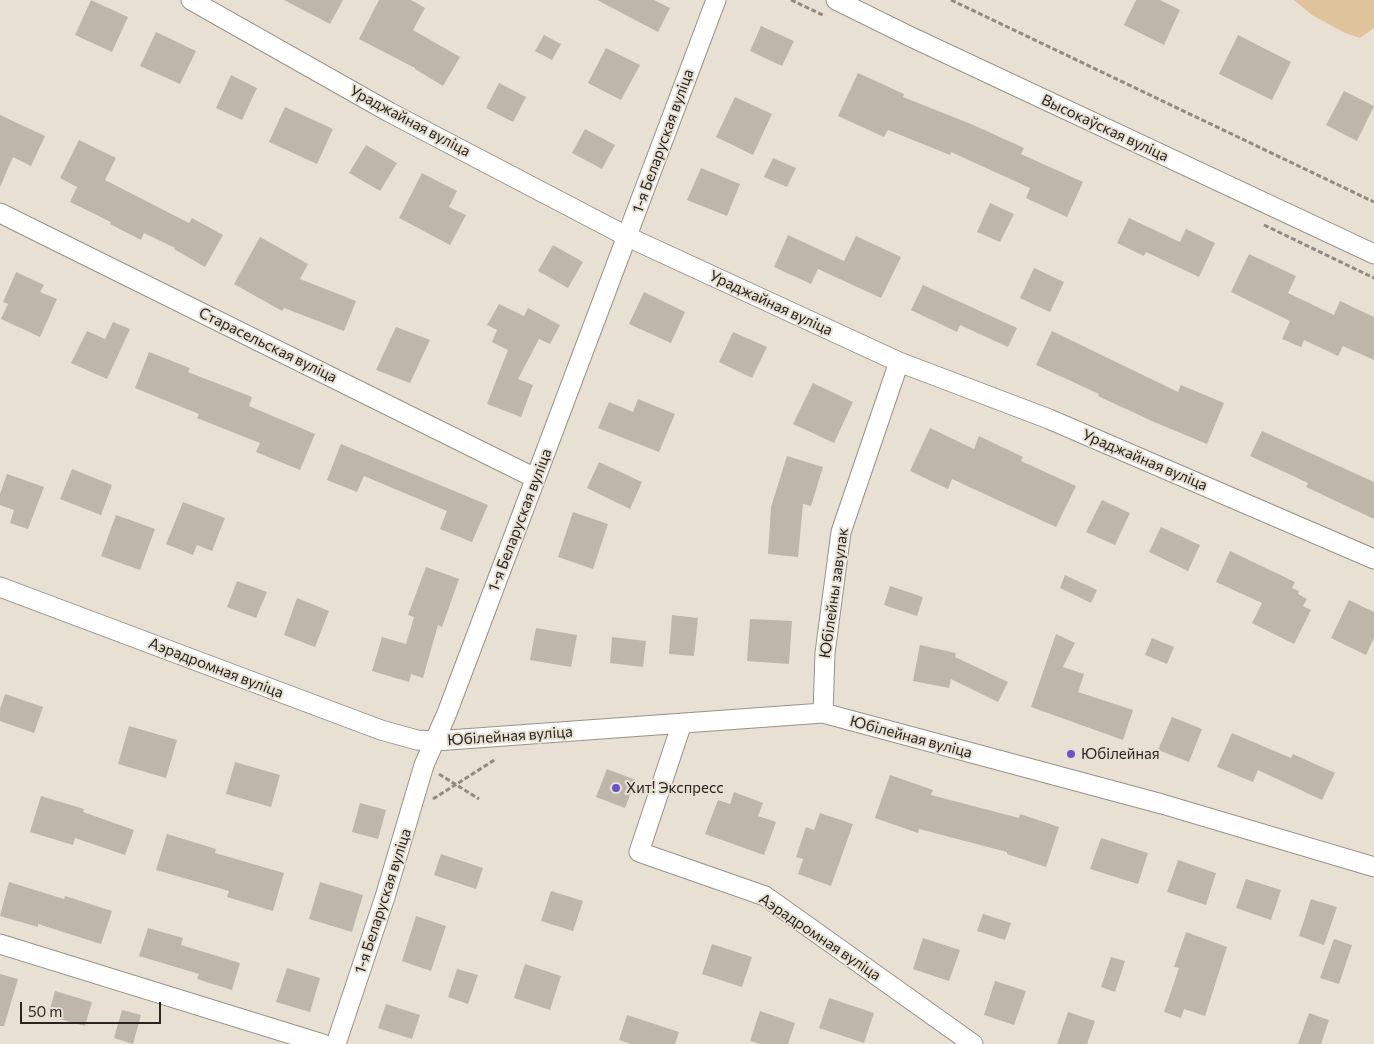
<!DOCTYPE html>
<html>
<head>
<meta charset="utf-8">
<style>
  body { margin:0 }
  #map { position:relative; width:1374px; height:1044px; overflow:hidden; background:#e9e0d4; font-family:Commissioner,sans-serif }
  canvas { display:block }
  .scale { position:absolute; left:20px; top:1002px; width:141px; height:22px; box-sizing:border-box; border:2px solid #282520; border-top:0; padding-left:6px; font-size:15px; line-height:18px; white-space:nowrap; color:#282520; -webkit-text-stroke:4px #e9e0d4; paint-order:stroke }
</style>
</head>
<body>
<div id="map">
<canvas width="1374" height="1044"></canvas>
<div class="scale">50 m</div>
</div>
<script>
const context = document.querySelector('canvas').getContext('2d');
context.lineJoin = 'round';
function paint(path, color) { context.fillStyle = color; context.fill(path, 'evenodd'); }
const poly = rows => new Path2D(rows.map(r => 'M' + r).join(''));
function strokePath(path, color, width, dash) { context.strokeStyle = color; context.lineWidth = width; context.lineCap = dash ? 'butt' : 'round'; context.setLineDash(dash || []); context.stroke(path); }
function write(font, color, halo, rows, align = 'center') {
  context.font = font + ' Commissioner,sans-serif'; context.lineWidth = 4; context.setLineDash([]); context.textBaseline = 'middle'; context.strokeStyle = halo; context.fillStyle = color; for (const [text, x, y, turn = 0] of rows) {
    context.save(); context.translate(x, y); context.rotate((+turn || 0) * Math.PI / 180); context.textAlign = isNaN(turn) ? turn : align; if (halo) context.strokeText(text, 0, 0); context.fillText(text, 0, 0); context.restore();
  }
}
const green = poly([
  [1294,0,1374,0,1374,28,1360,38,1345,33,1312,15]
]);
const building = poly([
  [91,0,128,17,112,52,75,35],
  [284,0,343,0,330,24],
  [379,0,411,0,425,8,413,30,460,57,443,86,415,69,415,68,359,39],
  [597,0,654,0,670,8,658,32],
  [1136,0,1160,0,1180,10,1164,45,1124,25],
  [761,26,794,41,782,66,750,51],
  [156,32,196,51,180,84,140,66],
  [544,35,561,44,552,60,535,51],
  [1238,35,1291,62,1272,100,1219,74],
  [606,48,640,65,621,100,588,83],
  [858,73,904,94,903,97,971,124,1024,148,1021,154,1083,182,1067,217,1026,198,1030,188,951,152,950,155,888,130,884,137,838,116],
  [231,75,257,88,242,120,216,108],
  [499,83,526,97,513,122,486,108],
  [1344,91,1374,106,1357,141,1326,125],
  [735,97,772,114,753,155,716,137],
  [285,107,333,129,317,164,269,142],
  [0,115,45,136,31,166,13,157,0,187],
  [585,129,615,145,602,169,572,153],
  [79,140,116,158,105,180,189,223,192,218,223,235,205,267,174,249,175,248,144,233,141,240,110,224,111,222,70,202,77,187,60,178],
  [366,145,397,163,380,191,349,173],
  [773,158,796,168,787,187,764,177],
  [701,168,740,184,727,216,687,200],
  [422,173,457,191,449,207,466,215,450,245,399,218],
  [990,203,1014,214,1000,242,977,232],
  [1129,218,1180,242,1186,229,1215,243,1199,277,1146,252,1144,256,1117,243],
  [788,235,844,261,856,236,901,257,881,298,818,269,811,284,774,267],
  [260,237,308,264,300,279,356,301,344,331,284,308,282,311,234,284],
  [553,245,583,262,568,288,538,271],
  [1249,254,1296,276,1288,293,1334,315,1340,301,1374,317,1374,360,1343,346,1338,356,1304,340,1301,347,1282,339,1290,321,1231,292],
  [1034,268,1064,282,1050,312,1020,298],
  [16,272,44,285,40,292,57,299,40,337,1,319,8,304,3,302],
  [923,285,1017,328,1008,347,960,325,957,332,911,310],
  [644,292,685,312,671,343,629,324],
  [499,304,524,316,528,308,560,325,550,344,539,339,518,379,533,385,521,417,487,404,508,350,492,342,497,330,487,325],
  [113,322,130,329,107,379,71,363,87,331,105,339],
  [396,327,430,340,410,383,376,370],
  [1052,331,1178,392,1181,385,1224,403,1207,444,1154,422,1098,396,1099,394,1036,365],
  [733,332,767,347,752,378,719,362],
  [149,352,190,368,188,372,252,397,249,406,315,434,300,470,256,452,260,443,197,418,199,414,135,388],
  [813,383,853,402,834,443,793,424],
  [638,399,675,414,659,452,598,428,609,402,633,412],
  [930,428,974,449,979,436,1023,457,1021,461,1076,486,1056,527,952,479,948,489,910,471],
  [1262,431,1374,482,1374,519,1306,487,1308,483,1250,456],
  [341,444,488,505,472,542,440,529,447,511,364,476,357,492,327,480],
  [787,456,823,467,811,506,803,504,798,557,768,554,771,507],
  [599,462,642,482,630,509,587,488],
  [72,469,112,485,101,515,60,499],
  [7,474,44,487,28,529,10,523,14,510,0,505,0,494],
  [1102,500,1130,513,1115,545,1086,532],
  [183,502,225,518,212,551,197,545,193,555,166,544],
  [573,512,608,524,593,569,558,557],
  [116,515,155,529,140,570,101,556],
  [1161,527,1200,545,1188,571,1149,552],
  [1230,551,1295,582,1292,588,1299,591,1298,594,1307,599,1303,606,1311,610,1294,644,1252,623,1262,603,1216,582],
  [426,567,459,579,442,627,438,625,423,678,411,674,409,682,372,671,382,637,406,644,414,617,408,615],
  [1065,575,1097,590,1091,603,1060,588],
  [237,581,267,592,256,618,227,607],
  [890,586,923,597,917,616,884,605],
  [297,598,329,611,315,647,284,635],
  [1349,600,1374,612,1374,638,1366,655,1331,638],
  [672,615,698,618,694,656,669,654],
  [750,619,792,621,789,664,747,661],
  [536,628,577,635,571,667,530,660],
  [1056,634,1075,643,1063,667,1084,674,1078,692,1133,710,1123,740,1031,707],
  [612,637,646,641,643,667,610,663],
  [1152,638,1174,647,1167,664,1145,655],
  [920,645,956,653,955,657,1008,682,998,702,951,679,949,688,913,681],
  [5,694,43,707,34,733,0,721,0,709],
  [1172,717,1202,729,1189,762,1158,750],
  [129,726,177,740,166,778,118,764],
  [1232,733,1291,758,1293,754,1335,773,1322,800,1258,770,1253,782,1217,767],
  [235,762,280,775,271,807,226,794],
  [607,769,636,780,625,808,596,797],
  [890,775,933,790,931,795,1019,818,1020,814,1059,827,1046,867,1007,854,1007,852,919,829,918,833,875,818],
  [734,792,763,803,758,816,776,822,764,855,705,834,718,800,730,804],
  [41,796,84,809,83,812,134,830,125,855,75,838,73,845,30,832],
  [360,803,386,810,378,839,352,832],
  [820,813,853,824,831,886,798,874,803,859,796,857,806,827,814,830],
  [167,834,216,849,215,853,284,873,273,911,227,897,229,891,156,870],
  [1101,838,1148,853,1138,884,1090,869],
  [441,854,483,868,476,889,434,875],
  [1178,860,1216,873,1206,905,1167,892],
  [1246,879,1281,890,1271,920,1236,908],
  [9,882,64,899,65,896,112,911,101,944,38,924,38,927,0,916],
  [320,882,363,895,352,932,309,919],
  [551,891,583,901,573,931,541,921],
  [1311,899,1337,907,1324,945,1299,936],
  [983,914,1011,923,1005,940,977,931],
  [416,916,446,926,431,971,402,961],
  [148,928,183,938,181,945,240,963,232,990,197,979,199,974,139,956],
  [1186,932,1227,947,1205,1016,1184,1009,1181,1018,1164,1012,1179,968,1174,967],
  [923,938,960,950,949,981,913,969],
  [1334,939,1352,945,1339,984,1320,978],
  [712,944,752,957,742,987,702,974],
  [1111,957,1125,961,1115,992,1101,987],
  [525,964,561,976,550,1010,514,998],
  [287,968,320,978,310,1012,276,1002],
  [457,969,478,975,468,1004,448,997],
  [0,974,18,979,4,1026,0,1026],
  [995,981,1026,991,1014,1025,984,1015],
  [55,991,92,1002,85,1026,48,1016],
  [829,998,874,1013,864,1043,819,1028],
  [386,1004,420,1015,412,1039,378,1028],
  [122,1010,141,1015,133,1044,114,1038],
  [760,1011,795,1023,788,1044,760,1044,750,1041],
  [1068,1012,1095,1021,1087,1044,1057,1044],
  [1309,1013,1329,1020,1321,1044,1298,1044],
  [627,1015,679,1032,675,1044,631,1044,619,1040]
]);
const path = poly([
  [791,0,825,16],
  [951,0,1374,202],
  [1264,225,1374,278],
  [439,774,479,799],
  [433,799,496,759]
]);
const minor = poly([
  [191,0,389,112,628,237,899,362,1049,419,1374,559],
  [836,0,909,36,1374,254],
  [0,213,535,478],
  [0,587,381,730,417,740,435,741,823,713,1162,804,1374,867],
  [823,713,825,653,841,532,899,362],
  [682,723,639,852,765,896,973,1044],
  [0,944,323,1044],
  [336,1044,385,897,424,765,447,713,716,0]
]);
const markers = [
  [1071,754,5,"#6953cc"],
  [616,788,5,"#6953cc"]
];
const streetNames = [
  ["Ураджайная вуліца",410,121,28],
  ["Высокаўская вуліца",1105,128,25],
  ["1-я Беларуская вуліца",663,141,-70],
  ["Ураджайная вуліца",771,303,25],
  ["Старасельская вуліца",268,345,26],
  ["Ураджайная вуліца",1145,460,23],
  ["1-я Беларуская вуліца",520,520,-69],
  ["Юбілейны завулак",834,593,-82],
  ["Аэрадромная вуліца",216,668,21],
  ["Юбілейная вуліца",510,736,-4],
  ["Юбілейная вуліца",911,737,15],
  ["1-я Беларуская вуліца",383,901,-72],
  ["Аэрадромная вуліца",820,937,34]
];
const poiNames = [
  ["Юбілейная",1081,754],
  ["Хит! Экспресс",626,788]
];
paint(green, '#dec39c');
paint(building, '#bfb6aa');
strokePath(minor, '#9b9287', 21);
strokePath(path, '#908a81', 3, [5, 2.5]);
strokePath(minor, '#fff', 19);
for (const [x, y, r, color] of markers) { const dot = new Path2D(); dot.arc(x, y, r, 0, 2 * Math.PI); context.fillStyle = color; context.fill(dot); strokePath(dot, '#e9e0d4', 2); }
write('15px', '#282520', '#e9e0d4', streetNames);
write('15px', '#282520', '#e9e0d4', poiNames, 'left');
</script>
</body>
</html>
